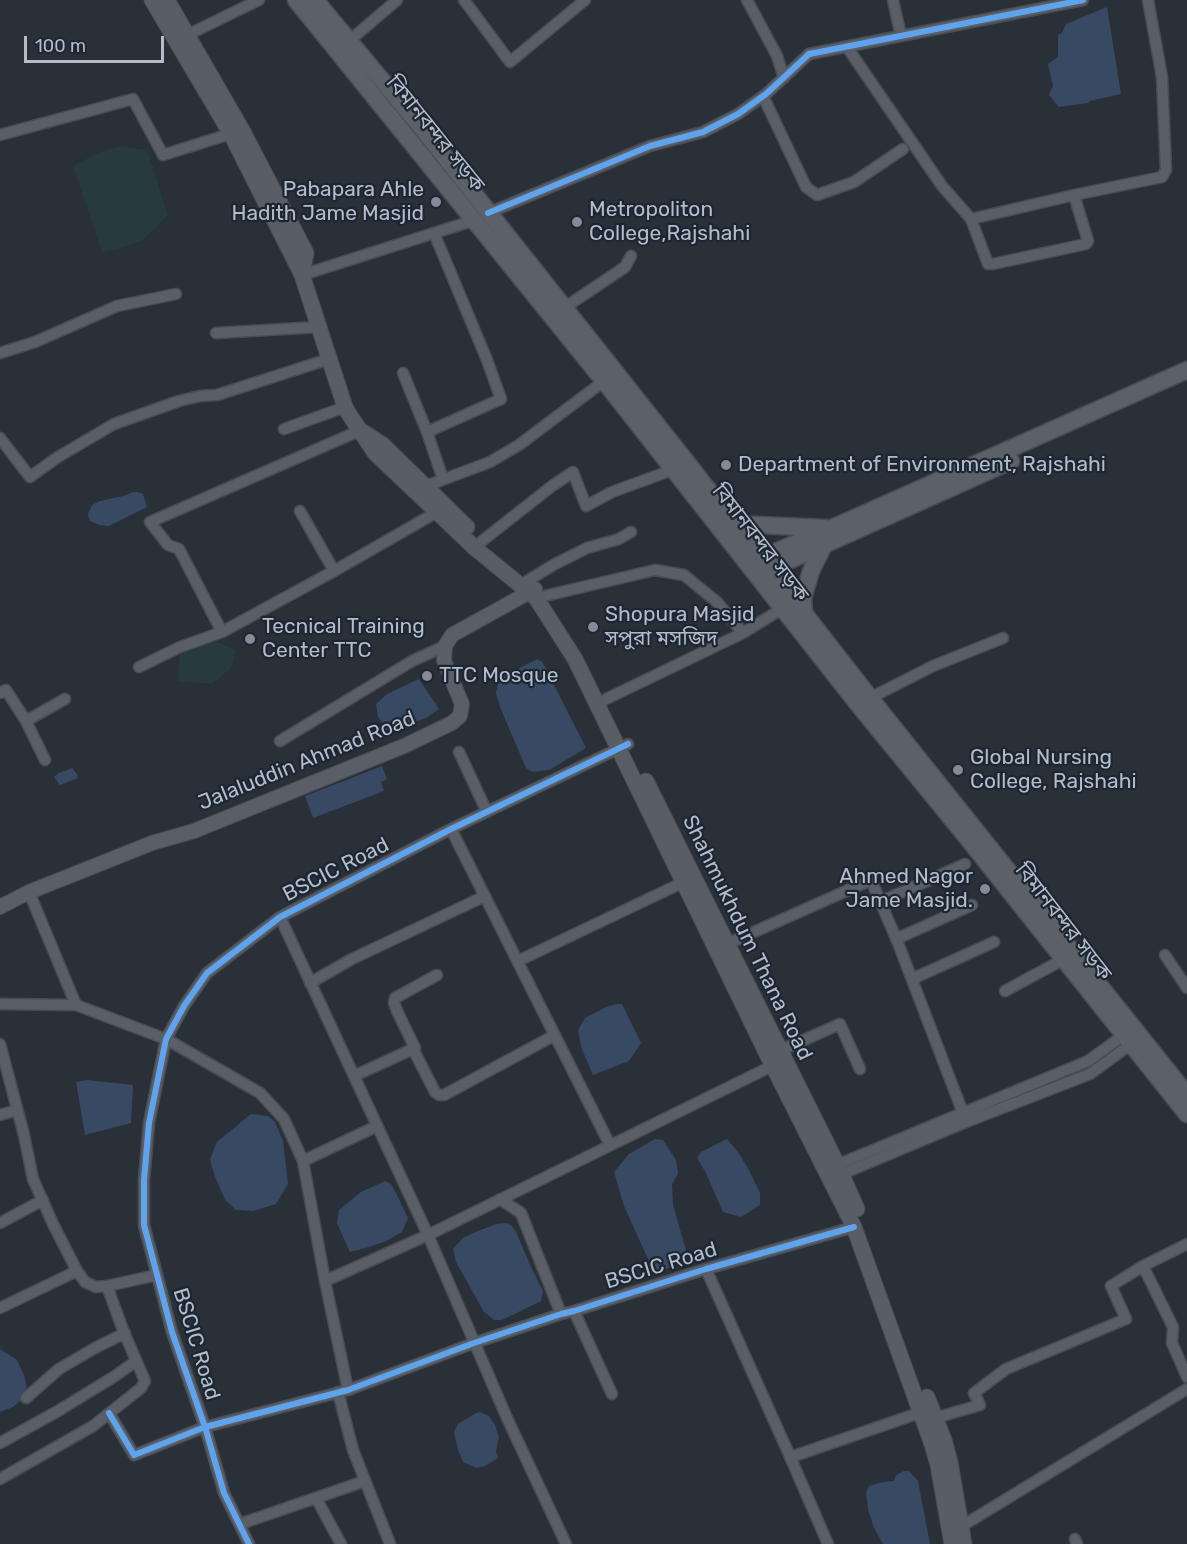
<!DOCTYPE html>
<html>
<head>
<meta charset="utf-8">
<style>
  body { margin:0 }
  #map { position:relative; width:1187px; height:1544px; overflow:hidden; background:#2a3038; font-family:Rubik,sans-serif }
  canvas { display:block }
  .scale { position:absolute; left:24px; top:36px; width:140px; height:27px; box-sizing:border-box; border:3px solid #b4bcc9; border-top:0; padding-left:8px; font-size:18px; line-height:21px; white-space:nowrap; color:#b4bcc9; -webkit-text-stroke:4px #1d2633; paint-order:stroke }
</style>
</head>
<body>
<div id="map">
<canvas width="1187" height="1544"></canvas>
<div class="scale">100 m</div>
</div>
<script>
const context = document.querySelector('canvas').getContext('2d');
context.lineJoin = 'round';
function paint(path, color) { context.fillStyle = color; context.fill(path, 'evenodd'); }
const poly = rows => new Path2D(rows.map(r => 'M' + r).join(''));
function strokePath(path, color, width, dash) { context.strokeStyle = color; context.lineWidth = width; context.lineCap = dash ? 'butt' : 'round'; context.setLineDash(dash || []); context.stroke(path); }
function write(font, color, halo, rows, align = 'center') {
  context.font = font + ' Rubik,"Noto Sans Bengali",sans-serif'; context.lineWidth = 4.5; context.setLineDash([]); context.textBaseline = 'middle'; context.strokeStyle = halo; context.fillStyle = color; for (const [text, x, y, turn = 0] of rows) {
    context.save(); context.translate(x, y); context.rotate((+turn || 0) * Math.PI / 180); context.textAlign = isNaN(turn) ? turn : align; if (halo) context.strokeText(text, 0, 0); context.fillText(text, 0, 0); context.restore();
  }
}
const green = poly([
  [120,146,147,150,168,215,156,228,142,240,121,248,102,252,73,166,100,152],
  [214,641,236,650,231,668,212,684,178,681,180,653,197,644]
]);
const water = poly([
  [1107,7,1121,94,1090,101,1088,103,1059,107,1049,95,1053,86,1048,64,1058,57,1058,35,1062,33,1066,24],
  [133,492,138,492,143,494,147,507,109,526,100,525,90,521,88,514,92,505,100,501,123,496],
  [537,659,542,662,545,667,586,748,549,770,533,772,526,768,500,707,496,693,499,679],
  [419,679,439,709,426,718,388,732,378,717,376,704,387,694],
  [382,766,387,779,381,782,384,791,313,818,305,796],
  [72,768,77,774,78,778,60,785,54,777,59,773],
  [616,1004,622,1004,641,1043,629,1061,593,1075,581,1047,578,1030,585,1018,606,1007],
  [87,1080,133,1085,131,1123,85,1135,76,1082],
  [251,1114,268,1116,275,1122,283,1141,288,1184,276,1204,253,1211,236,1210,225,1200,214,1174,210,1159,217,1142],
  [655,1139,663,1140,676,1160,678,1174,672,1184,673,1205,687,1254,684,1260,669,1268,657,1272,652,1268,624,1206,614,1172,629,1154],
  [727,1139,738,1152,749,1170,760,1193,760,1205,741,1217,723,1212,706,1173,697,1158,701,1152],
  [385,1181,391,1184,395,1191,408,1218,402,1232,386,1241,369,1247,350,1252,337,1223,339,1210,361,1192],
  [506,1223,511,1225,516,1232,531,1267,543,1291,541,1301,502,1320,494,1320,484,1312,456,1262,453,1249,463,1238,478,1231,496,1224],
  [0,1349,17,1360,24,1375,27,1389,20,1401,13,1407,0,1412],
  [480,1412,489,1416,495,1425,499,1437,496,1452,498,1458,485,1466,476,1468,463,1462,458,1450,454,1432,458,1424,476,1413],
  [904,1471,909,1471,918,1481,930,1544,883,1544,874,1528,868,1509,866,1493,869,1486,883,1482,894,1481,896,1475]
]);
const minor = poly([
  [464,0,510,62,585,0],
  [747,0,777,56,784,78],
  [893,0,901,36],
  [181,38,259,0],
  [349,41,397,0],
  [847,47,942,186,971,219],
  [763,96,806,187,817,195,854,182,903,149],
  [0,135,133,99,163,155,236,132],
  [1074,195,1088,241,1086,244,993,264,988,264,971,219,1074,195,1162,177,1166,170,1162,77,1148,0],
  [488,213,650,146,703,132,738,114,766,94,809,54,1083,0],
  [302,275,475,220],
  [564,308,625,267,631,256],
  [216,333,319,327],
  [0,353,35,342,117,306,176,294],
  [403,373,427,432,443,479],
  [284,429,345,407],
  [427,432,501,399,487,360,434,233],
  [0,438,30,477,58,457,114,424,179,401,200,396,217,395,329,359],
  [426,486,490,462,519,445,604,381],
  [300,511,334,571],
  [482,541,552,486,573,472,586,506,612,492,675,469],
  [527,581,555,564,587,548,619,539,631,532],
  [536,598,655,570,684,575,717,602,743,633,783,608],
  [222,632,179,549,168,545,150,522,361,430],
  [139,667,180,647,222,632,334,571,437,512],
  [0,693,6,690,26,721,45,760],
  [870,698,933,666,1003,638],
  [606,699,743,633],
  [26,721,65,699],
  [280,741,412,661,445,646],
  [459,752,487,812],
  [451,829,610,1145],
  [29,892,76,1005],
  [880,902,965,864],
  [280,917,428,1235,507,1418,566,1544],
  [896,939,972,905],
  [727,944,871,880,898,943,963,1113],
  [1165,955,1187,988],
  [518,961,688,880],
  [912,979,994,942],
  [310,983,352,959,485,896],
  [1005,991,1064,959],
  [0,1004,76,1005,166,1039,260,1093,284,1119,303,1161,325,1281,348,1390],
  [0,1044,24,1135,33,1179,53,1224,77,1271,85,1282,96,1287,107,1286,157,1275],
  [413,1049,435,1092,439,1095,444,1095,555,1035],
  [779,1051,840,1024,860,1069],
  [354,1076,415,1048,398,1013,394,1003,395,998,437,975],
  [0,1115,17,1110],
  [303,1161,377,1126],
  [832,1167,1088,1061,1124,1035],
  [837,1176,966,1122,1090,1074,1131,1044],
  [500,1199,521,1213,561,1314],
  [0,1223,43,1200],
  [1143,1266,1173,1327,1172,1343,1187,1377],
  [706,1269,788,1452,828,1544],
  [325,1281,428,1235,778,1063],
  [0,1308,77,1271],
  [574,1311,612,1394],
  [338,1392,353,1450,390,1544],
  [26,1398,59,1369,95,1348,125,1333],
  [109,1413,134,1455,205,1427,348,1390,474,1343,561,1314,574,1311,706,1269,854,1227],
  [935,1418,980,1405,974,1393,1006,1369,1126,1319,1111,1286,1143,1266,1187,1244],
  [0,1443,58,1411,115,1376,136,1361],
  [791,1457,922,1412],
  [0,1479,93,1426,141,1388,145,1381,123,1330,107,1286],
  [316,1498,341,1544],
  [240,1524,365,1481],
  [962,1526,1187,1389],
  [1075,1539,1077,1544],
  [249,1544,224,1493,205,1427,172,1332,144,1225,144,1180,149,1123,166,1039,184,1006,207,973,280,917,451,829,628,744]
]);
const tertiary = poly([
  [0,907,29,892,82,871,152,843,194,831,404,746,452,723,460,716,462,704,444,661,445,646,452,635,535,589]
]);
const secondary = poly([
  [152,0,231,134,302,275,345,407,349,414,375,453,476,549,536,598,575,659,768,1056,854,1227,932,1444,938,1465,952,1544],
  [167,0,242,130,306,253,302,275],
  [363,432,383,445,467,527],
  [646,781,837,1164,857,1209],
  [927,1397,944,1440,950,1462,964,1544]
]);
const primary = poly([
  [296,0,604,381,857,703,965,835,1187,1114],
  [315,0,425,132,688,464,870,698,1187,1095],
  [734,524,826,528],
  [761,558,832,528,1187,370],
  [770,569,1011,461],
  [804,613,803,598,811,571,824,545]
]);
const cycleway = poly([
  [488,213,650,146,703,132,738,114,766,94,809,54,1083,0],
  [109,1413,134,1455,205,1427,348,1390,474,1343,561,1314,574,1311,706,1269,854,1227],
  [249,1544,224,1493,205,1427,172,1332,144,1225,144,1180,149,1123,166,1039,184,1006,207,973,280,917,451,829,628,744]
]);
const markers = [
  [436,202,6,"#848b96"],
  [577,222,6,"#848b96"],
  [726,465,6,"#848b96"],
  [593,627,6,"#848b96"],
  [250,639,6,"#848b96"],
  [427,676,6,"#848b96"],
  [958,770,6,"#848b96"],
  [985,889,6,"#848b96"]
];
const streetNames = [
  ["বিমানবন্দর সড়ক",435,134,51],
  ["বিমানবন্দর সড়ক",760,543,52],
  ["Jalaluddin Ahmad Road",307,761,-22],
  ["BSCIC Road",336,870,-27],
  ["বিমানবন্দর সড়ক",1063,922,52],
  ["Shahmukhdum Thana Road",747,938,64],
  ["BSCIC Road",661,1266,-17],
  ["BSCIC Road",196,1344,73]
];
const poiNames = [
  ["Pabapara Ahle",424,190,"right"],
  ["Hadith Jame Masjid",424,214,"right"],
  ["Metropoliton",589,210],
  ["College,Rajshahi",589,234],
  ["Department of Environment, Rajshahi",738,465],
  ["Shopura Masjid",605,615],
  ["সপুরা মসজিদ",605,639],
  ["Tecnical Training",262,627],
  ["Center TTC",262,651],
  ["TTC Mosque",439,676],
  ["Global Nursing",970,758],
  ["College, Rajshahi",970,782],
  ["Ahmed Nagor",973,877,"right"],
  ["Jame Masjid.",973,901,"right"]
];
paint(green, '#273a3e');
paint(water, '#384963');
strokePath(minor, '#484c53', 13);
strokePath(tertiary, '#484c53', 16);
strokePath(secondary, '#484c53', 17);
strokePath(primary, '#484c55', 19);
strokePath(minor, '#5a5e66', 10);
strokePath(tertiary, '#5a5e66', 14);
strokePath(secondary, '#595d64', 15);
strokePath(primary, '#5c6168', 16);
strokePath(cycleway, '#60a3ed', 6);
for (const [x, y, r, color] of markers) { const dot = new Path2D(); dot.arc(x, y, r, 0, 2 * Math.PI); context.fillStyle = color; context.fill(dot); strokePath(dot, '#1d2633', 2); }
write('21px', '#b4bcc9', '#1d2633', streetNames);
write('21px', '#b4bcc9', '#1d2633', poiNames, 'left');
</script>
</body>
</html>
